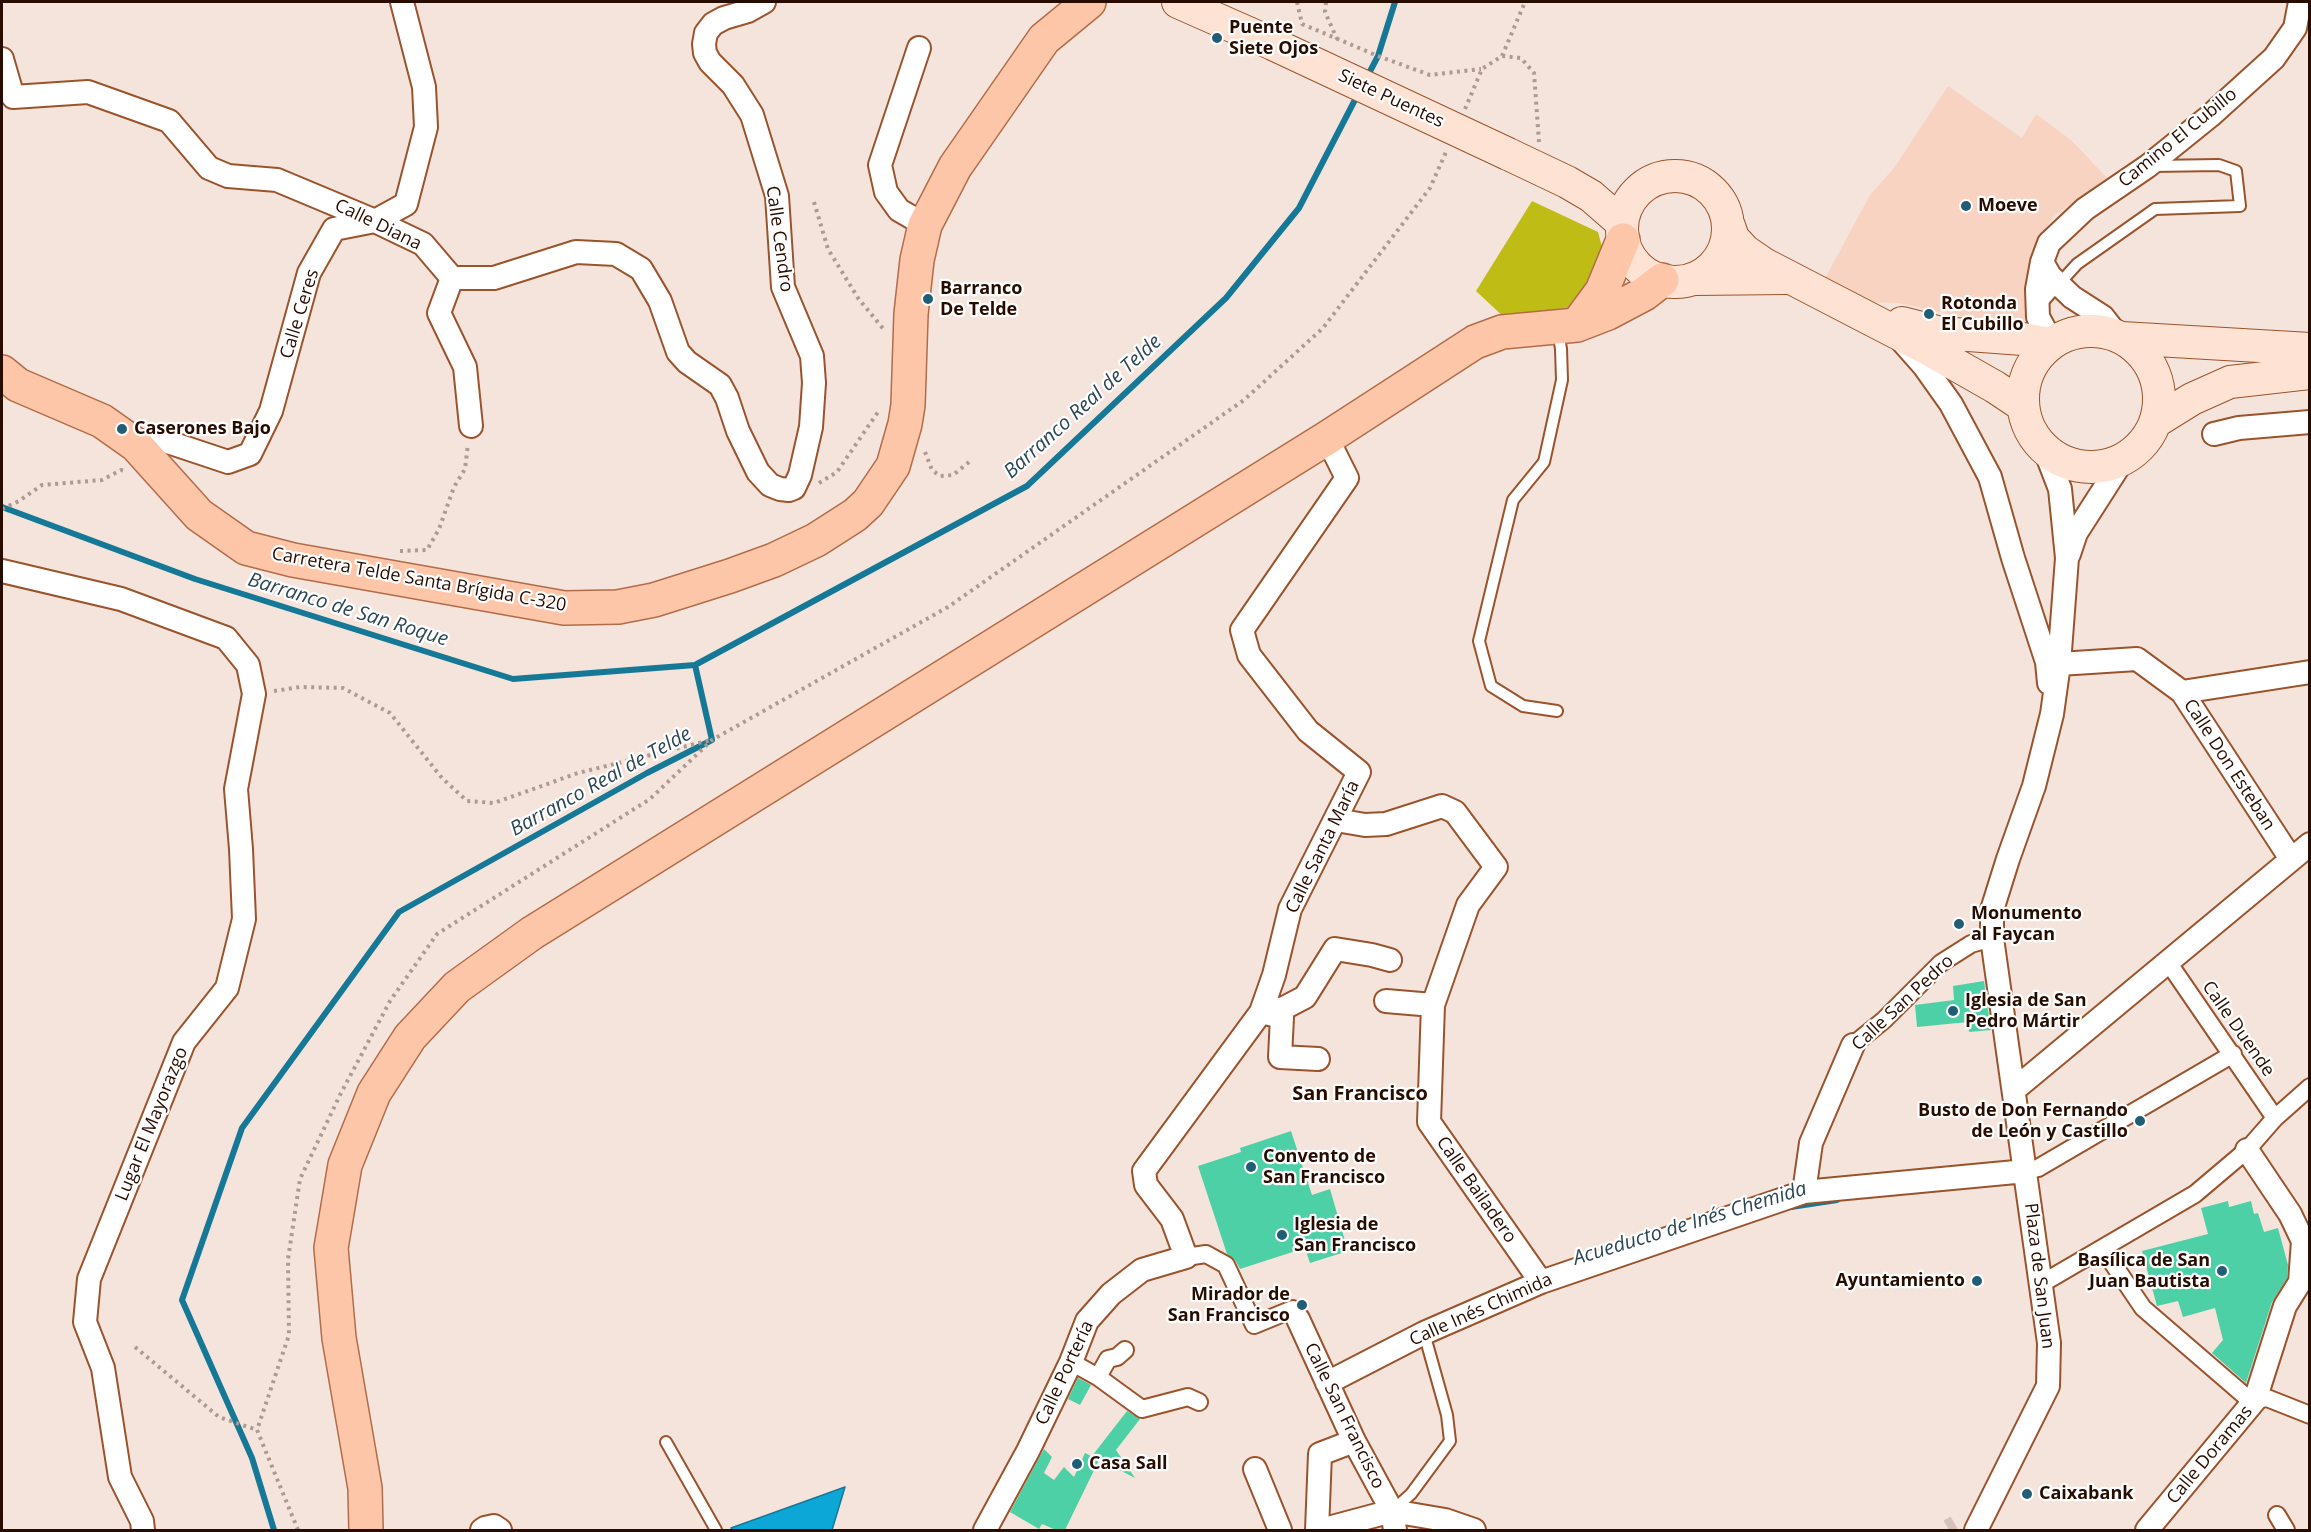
<!DOCTYPE html>
<html>
<head>
<meta charset="utf-8">
<style>
  body { margin:0 }
  #map { position:relative; width:2311px; height:1532px; overflow:hidden; background:#f5e4dc; font-family:"Open Sans",sans-serif }
  canvas { display:block }
  .frame { position:absolute; inset:0; border:3px solid #280c00; pointer-events:none }
</style>
</head>
<body>
<div id="map">
<canvas width="2311" height="1532"></canvas>
<div class="frame"></div>
</div>
<script>
const context = document.querySelector('canvas').getContext('2d');
context.lineJoin = 'round';
function paint(path, color) { context.fillStyle = color; context.fill(path, 'evenodd'); }
const poly = rows => new Path2D(rows.map(r => 'M' + r).join(''));
function strokePath(path, color, width, dash) { context.strokeStyle = color; context.lineWidth = width; context.lineCap = dash ? 'butt' : 'round'; context.setLineDash(dash || []); context.stroke(path); }
function write(font, color, halo, rows, align = 'center') {
  context.font = font + ' "Open Sans",sans-serif'; context.lineWidth = 4.5; context.setLineDash([]); context.textBaseline = 'middle'; context.strokeStyle = halo; context.fillStyle = color; for (const [text, x, y, turn = 0] of rows) {
    context.save(); context.translate(x, y); context.rotate((+turn || 0) * Math.PI / 180); context.textAlign = isNaN(turn) ? turn : align; if (halo) context.strokeText(text, 0, 0); context.fillText(text, 0, 0); context.restore();
  }
}
const built = poly([
  [1948,86,2022,138,2036,114,2072,141,2107,178,2053,217,2037,242,2030,286,2028,322,1958,316,1899,303,1866,302,1823,282,1870,195,1894,168]
]);
const green = poly([
  [1532,201,1598,232,1605,258,1567,311,1508,321,1476,291]
]);
const water = poly([
  [845,1487,832,1530,732,1530,731,1528,845,1487]
]);
const stream = poly([
  [1366,79,1378,56,1395,2],
  [2,507,195,579,513,679,695,665,1027,486,1226,298,1299,208,1358,94],
  [1791,1207,1837,1200],
  [274,1530,252,1458,182,1300,242,1128,399,912,647,773,712,740,695,665]
]);
const building = poly([
  [1984,981,1991,1030,1969,1032,1968,1022,1917,1027,1915,1005,1954,1000,1953,986],
  [1291,1131,1312,1195,1330,1189,1348,1251,1310,1263,1305,1248,1240,1269,1235,1260,1227,1254,1198,1166,1241,1152,1240,1148],
  [2228,1201,2229,1207,2251,1201,2254,1214,2258,1213,2264,1232,2278,1228,2288,1265,2287,1278,2272,1302,2246,1383,2212,1353,2223,1340,2215,1308,2183,1317,2178,1301,2157,1306,2142,1251,2208,1234,2201,1208],
  [1078,1378,1091,1385,1080,1405,1068,1399],
  [1127,1411,1140,1419,1116,1450,1135,1478,1092,1456],
  [1044,1449,1052,1457,1044,1473,1054,1480,1064,1467,1074,1477,1085,1453,1099,1460,1065,1530,1056,1530,1042,1524,1039,1529,1010,1512]
]);
const minorTunnel = poly([
  [1949,1530,1956,1526]
]);
const path = poly([
  [1297,2,1302,24,1378,56,1430,75,1481,69],
  [1326,2,1325,12,1337,39],
  [1502,56,1525,2],
  [1465,109,1482,69,1502,56,1521,58,1534,73,1539,142],
  [814,202,828,249,858,298,885,331],
  [925,452,932,470,940,476,953,475,969,462],
  [819,483,837,472,880,409],
  [2,509,19,501,42,485,102,480,121,470,125,471],
  [400,551,427,550,439,529,454,487,465,469,468,444],
  [274,691,300,687,343,688,390,713,442,778,467,801,494,803,578,773,711,740],
  [135,1347,219,1417,257,1430],
  [298,1530,257,1430,289,1335,288,1259,300,1179,340,1095,390,1001,437,934,650,799,712,740,948,607,1244,400,1323,328,1430,188,1446,152]
]);
const service = poly([
  [2040,305,2077,264,2155,209,2240,206,2236,171,2219,165,2152,166],
  [1557,711,1523,706,1491,686,1479,641,1513,500,1544,462,1562,380,1561,349,1558,331],
  [666,1442,716,1530],
  [1393,1510,1411,1494,1450,1441,1447,1415,1424,1333]
]);
const pedestrian = poly([
  [2168,962,2275,1118],
  [1853,1045,1884,1020,1941,963,1971,944,1992,938],
  [2026,1171,2038,1168,2233,1054],
  [2103,1249,2143,1308,2245,1396,2255,1400,2267,1398,2310,1415],
  [1186,1257,1206,1254,1226,1265,1254,1325,1293,1309,1298,1319],
  [2041,1284,2195,1194,2247,1150,2275,1118,2310,1087],
  [1071,1362,1098,1377,1142,1409,1188,1397,1199,1402],
  [1098,1377,1108,1359,1117,1357,1125,1350],
  [2277,1515,2286,1530]
]);
const minor = poly([
  [919,48,880,165,886,192,899,210,925,225],
  [2,59,13,97,88,92,169,121,209,168,228,176,277,180,375,221,423,244,452,278,494,278,576,252,616,254,641,269,660,301,678,352,687,362,720,385,727,398,738,431,758,472,770,485,780,489,789,490,794,488,800,475,811,427,814,383,812,356,783,287,777,196,752,115,733,85,710,62,705,53,704,44,706,33,713,24,724,18,748,11,764,2],
  [2042,262,2050,276,2072,297,2103,317,2118,336],
  [452,278,439,313,465,367,471,426],
  [1901,340,1924,366,1951,404,1990,477,2013,558,2047,662,2049,683],
  [2052,343,2038,317,2037,289,2042,262,2049,243,2085,209,2148,166,2210,116,2274,58,2295,28,2300,2],
  [2214,434,2239,428,2310,422],
  [136,445,156,438,228,462,250,454,271,411,309,273,334,229,375,221,406,204,426,127,424,87,402,2],
  [2069,554,2076,533,2124,458],
  [2,571,121,599,226,638,248,665,254,694,236,789,241,849,244,919,227,988,184,1042,89,1279,85,1322,103,1368,120,1477,142,1521,143,1530],
  [2059,664,2137,659,2182,692,2291,859],
  [2182,692,2310,672],
  [1336,820,1365,825,1386,824,1442,806,1455,812,1496,867,1468,905,1433,1005,1429,1122,1541,1282],
  [1386,1001,1433,1005],
  [1261,1012,1284,1008,1305,997,1335,949,1372,955,1390,960],
  [1261,1012,1282,1017,1280,1057,1318,1059],
  [2015,1089,2310,844],
  [1804,1192,1811,1143,1853,1045],
  [1298,1319,1354,1441,1392,1511,1395,1530],
  [1327,1383,1424,1333,1541,1282,1804,1192,2026,1171],
  [1255,1469,1280,1530],
  [482,1530,485,1528,494,1526,500,1530],
  [985,1530,1028,1451,1071,1362,1087,1321,1111,1294,1142,1270,1186,1257,1172,1219,1146,1185,1144,1171,1261,1012,1274,975,1290,909,1359,772,1308,731,1249,655,1242,630,1347,478,1327,438],
  [1317,1530,1320,1454,1354,1441],
  [1321,1530,1392,1511,1445,1520,1474,1530],
  [1976,1530,2048,1386,2049,1343,1992,938,1992,910,2008,859,2034,786,2052,714,2059,664,2067,558,2060,489,2045,450],
  [2147,1530,2255,1400,2285,1306,2300,1282,2303,1241,2290,1214,2247,1150]
]);
const secondary = poly([
  [1178,2,1273,44],
  [1508,154,1567,182,1591,196,1622,223],
  '1622 229a53 53 0 1 1 106 0a53 53 0 1 1-106 0Z',
  [1729,226,1733,238,1745,251,1764,264,1930,350,1995,387,2022,405],
  [1695,279,1786,278],
  [1902,323,1941,333,2023,339,2050,344],
  '2023 399a68 68 0 1 1 136 0a68 68 0 1 1-136 0Z',
  [2122,338,2310,349],
  [2155,422,2192,399,2230,382,2310,373]
]);
const primary = poly([
  [1577,325,1602,291,1623,240],
  [2,372,18,385,102,421,136,445,199,515,246,548,293,560,564,608,618,607,654,600,730,576,774,560,816,540,855,515,868,503,893,466,905,424,908,405,911,314,917,260,925,225,955,167,1044,39,1089,2],
  [366,1530,365,1488,339,1338,331,1248,345,1165,374,1093,410,1037,457,987,532,933,1327,438,1475,342,1502,332,1577,325,1608,313,1644,294,1662,280]
]);
const secondaryBridge = poly([
  [1273,44,1508,154]
]);
const markers = [
  [1217,38,6,"#215d75"],
  [1966,206,6,"#215d75"],
  [928,299,6,"#215d75"],
  [1929,314,6,"#215d75"],
  [122,429,6,"#215d75"],
  [1959,924,6,"#215d75"],
  [1953,1011,6,"#215d75"],
  [2140,1121,6,"#215d75"],
  [1251,1167,6,"#215d75"],
  [1282,1235,6,"#215d75"],
  [2222,1271,6,"#215d75"],
  [1977,1281,6,"#215d75"],
  [1302,1305,6,"#215d75"],
  [1077,1464,6,"#215d75"],
  [2027,1494,6,"#215d75"]
];
const poiNames = [
  ["Puente",1229,28],
  ["Siete Ojos",1229,49],
  ["Moeve",1978,206],
  ["Barranco",940,289],
  ["De Telde",940,310],
  ["Rotonda",1941,304],
  ["El Cubillo",1941,325],
  ["Caserones Bajo",134,429],
  ["Monumento",1971,914],
  ["al Faycan",1971,935],
  ["Iglesia de San",1965,1001],
  ["Pedro Mártir",1965,1022],
  ["Busto de Don Fernando",2128,1111,"right"],
  ["de León y Castillo",2128,1132,"right"],
  ["Convento de",1263,1157],
  ["San Francisco",1263,1178],
  ["Iglesia de",1294,1225],
  ["San Francisco",1294,1246],
  ["Basílica de San",2210,1261,"right"],
  ["Juan Bautista",2210,1282,"right"],
  ["Ayuntamiento",1965,1281,"right"],
  ["Mirador de",1290,1295,"right"],
  ["San Francisco",1290,1316,"right"],
  ["Casa Sall",1089,1464],
  ["Caixabank",2039,1494]
];
const streetNames = [
  ["Siete Puentes",1391,99,25],
  ["Camino El Cubillo",2178,138,-39],
  ["Calle Diana",378,225,26],
  ["Calle Cendro",779,239,82],
  ["Calle Ceres",300,314,-73],
  ["Carretera Telde Santa Brígida C-320",419,580,10],
  ["Calle Don Esteban",2229,765,57],
  ["Calle Santa María",1323,847,-64],
  ["Calle San Pedro",1903,1003,-43],
  ["Calle Duende",2238,1029,55],
  ["Lugar El Mayorazgo",152,1124,-68],
  ["Calle Bailadero",1476,1190,55],
  ["Plaza de San Juan",2039,1276,83],
  ["Calle Inés Chimida",1481,1310,-24],
  ["Calle Portería",1065,1373,-65],
  ["Calle San Francisco",1344,1416,64],
  ["Calle Doramas",2210,1455,-50]
];
const waterNames = [
  ["Barranco Real de Telde",1083,407,-42],
  ["Barranco de San Roque",348,610,17],
  ["Barranco Real de Telde",601,782,-29],
  ["Acueducto de Inés Chemida",1690,1224,-17]
];
const neighbourhoodNames = [
  ["San Francisco",1360,1094]
];
paint(built, '#f8d3c1');
paint(green, '#c0bc16');
paint(water, '#0da7d7');
strokePath(water, '#157896', 1.5);
strokePath(stream, '#157896', 6);
paint(building, '#4dd0a5');
strokePath(minorTunnel, '#d6c4bb', 22, [22, 11]);
strokePath(service, '#9b532b', 14);
strokePath(pedestrian, '#9b532b', 20);
strokePath(minor, '#9b532b', 26);
strokePath(secondary, '#9b532b', 34);
strokePath(primary, '#b26c49', 36);
strokePath(path, '#ae9a90', 4, [3, 4.5]);
strokePath(service, '#fff', 10);
strokePath(pedestrian, '#fff', 16);
strokePath(minor, '#fff', 22);
strokePath(secondary, '#fee2d4', 32);
strokePath(primary, '#fec6a9', 33);
strokePath(secondaryBridge, '#9b532b', 34, []);
strokePath(secondaryBridge, '#fee2d4', 32);
for (const [x, y, r, color] of markers) { const dot = new Path2D(); dot.arc(x, y, r, 0, 2 * Math.PI); context.fillStyle = color; context.fill(dot); strokePath(dot, '#fff', 2); }
write('bold 18px', '#280c00', '#fff', poiNames, 'left');
write('18px', '#280c00', '#fff', streetNames);
write('italic 20px', '#2c4753', '#fff', waterNames);
write('bold 20px', '#280c00', '#fff', neighbourhoodNames);
</script>
</body>
</html>
